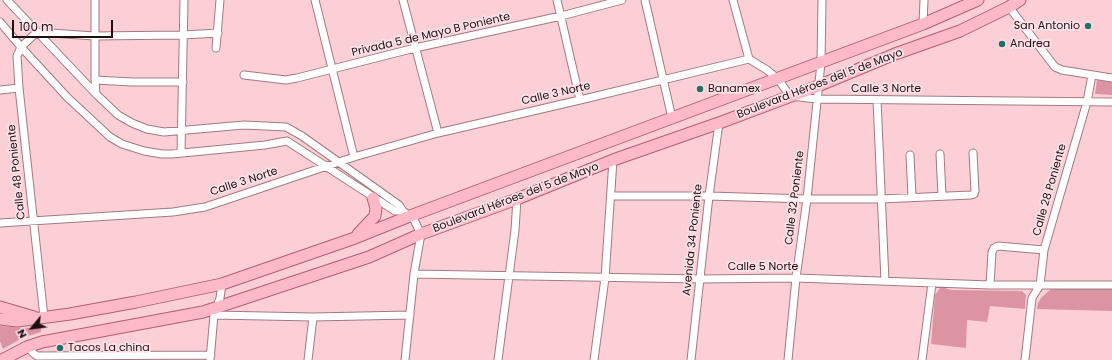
<!DOCTYPE html>
<html>
<head>
<meta charset="utf-8">
<style>
  body { margin:0 }
  #map { position:relative; width:1112px; height:360px; overflow:hidden; background:#fccfd7; font-family:Poppins,sans-serif }
  canvas { display:block }
  .north { position:absolute; left:12px; top:308px; width:40px; height:40px; -webkit-text-stroke:3px #fde2e6; paint-order:stroke; rotate:241deg; font-size:11px; font-weight:700; line-height:16px; text-align:center; color:#1d0f12 }
  .north::after { content:''; display:block; margin:auto; width:14px; height:18px; background:#1d0f12; clip-path:polygon(50% 0,100% 100%,50% 72%,0 100%) }
  .scale { position:absolute; left:12px; top:20px; width:101px; height:18px; box-sizing:border-box; border:2px solid #1d0f12; border-top:0; padding-left:5px; font-size:12px; line-height:14px; white-space:nowrap; color:#1d0f12; -webkit-text-stroke:3px #fde2e6; paint-order:stroke }
</style>
</head>
<body>
<div id="map">
<canvas width="1112" height="360"></canvas>
<div class="north">N</div>
<div class="scale">100 m</div>
</div>
<script>
const context = document.querySelector('canvas').getContext('2d');
context.lineJoin = 'round';
function paint(path, color) { context.fillStyle = color; context.fill(path, 'evenodd'); }
const poly = rows => new Path2D(rows.map(r => 'M' + r).join(''));
function strokePath(path, color, width, dash) { context.strokeStyle = color; context.lineWidth = width; context.lineCap = dash ? 'butt' : 'round'; context.setLineDash(dash || []); context.stroke(path); }
function write(font, color, halo, rows, align = 'center') {
  context.font = font + ' Poppins,sans-serif'; context.lineWidth = 3.5; context.setLineDash([]); context.textBaseline = 'middle'; context.strokeStyle = halo; context.fillStyle = color; for (const [text, x, y, turn = 0] of rows) {
    context.save(); context.translate(x, y); context.rotate((+turn || 0) * Math.PI / 180); context.textAlign = isNaN(turn) ? turn : align; if (halo) context.strokeText(text, 0, 0); context.fillText(text, 0, 0); context.restore();
  }
}
const green = poly([
  [1097,80,1112,82,1112,95,1095,94],
  [941,287,952,290,1022,291,1026,295,1025,309,990,306,987,322,967,320,966,348,931,344,935,295],
  [1112,287,1112,311,1037,309,1038,303,1041,298,1051,289],
  [0,326,23,328,41,327,41,332,22,338,3,349,0,341]
]);
const minor = poly([
  [7,0,96,94,118,115,132,123,147,129,164,132,244,125,286,127,302,136,399,205,403,211,410,216,414,220,421,234,414,274,405,360],
  [95,0,95,80,96,94],
  [315,0,354,157],
  [403,0,438,133],
  [557,0,580,100],
  [645,0,672,118],
  [733,0,749,59],
  [1009,7,1055,67,1062,70,1112,78],
  [0,22,21,47,67,97,110,137,122,144,144,151,162,154,172,154,265,145,287,141,395,211,403,211],
  [923,24,924,0],
  [216,48,220,0],
  [244,75,286,80,297,78,415,48,561,16,622,0],
  [95,80,132,82,183,82],
  [0,90,19,88],
  [877,100,885,281],
  [181,153,184,0],
  [940,154,942,196],
  [910,155,912,197],
  [611,196,709,196,807,199,881,199,971,195,974,194,975,191,973,153],
  [0,223,173,212,205,207,354,157,438,133,580,100,749,59,767,70,778,79,790,96,817,99,1112,102],
  [414,274,700,279,796,278,990,285,1112,285],
  [990,285,992,252,994,248,998,246,1044,250],
  [214,315,313,317,410,315],
  [44,317,19,88,17,56,21,47,37,32,94,36,183,35,218,33],
  [29,347,33,353,37,356,211,355],
  [210,360,214,315,220,298,222,284],
  [308,360,313,317],
  [498,360,515,230,517,199],
  [594,360,605,278,613,160],
  [691,360,709,196,719,123],
  [788,360,796,278,807,199,821,63,822,0],
  [922,360,932,283],
  [1025,360,1032,298,1040,285,1044,250,1087,102,1092,75]
]);
const primary = poly([
  [358,234,375,216,376,208,373,198],
  [0,307,34,317],
  [0,319,17,321,25,320,70,314,136,302,222,284,355,238,410,216,923,24,978,0],
  [2,360,27,347,42,342,203,312,369,257,421,234,517,199,613,160,719,123,818,86,895,54,960,31,1009,7,1020,0]
]);
const markers = [
  [1088,26,4,"#256f68"],
  [1002,44,4,"#256f68"],
  [700,89,4,"#256f68"],
  [60,348,4,"#256f68"]
];
const poiNames = [
  ["San Antonio",1080,26,"right"],
  ["Andrea",1010,44],
  ["Banamex",708,89],
  ["Tacos La china",68,348]
];
const streetNames = [
  ["Privada 5 de Mayo B Poniente",431,35,-13],
  ["Boulevard Héroes del 5 de Mayo",820,84,-21],
  ["Calle 3 Norte",886,89],
  ["Calle 3 Norte",556,94,-13],
  ["Calle 48 Poniente",17,172,-96],
  ["Calle 3 Norte",244,182,-18],
  ["Calle 28 Poniente",1050,190,-74],
  ["Boulevard Héroes del 5 de Mayo",516,198,-21],
  ["Calle 32 Poniente",795,198,-83],
  ["Avenida 34 Poniente",693,240,-84],
  ["Calle 5 Norte",763,267]
];
paint(green, '#dd94a2');
strokePath(minor, '#a27a81', 9);
strokePath(primary, '#af6071', 13);
strokePath(minor, '#fff', 7);
strokePath(primary, '#feb9c8', 11);
for (const [x, y, r, color] of markers) { const dot = new Path2D(); dot.arc(x, y, r, 0, 2 * Math.PI); context.fillStyle = color; context.fill(dot); strokePath(dot, '#fde2e6', 1.5); }
write('11px', '#1d0f12', '#fde2e6', poiNames, 'left');
write('11px', '#1d0f12', '#fde2e6', streetNames);
</script>
</body>
</html>
